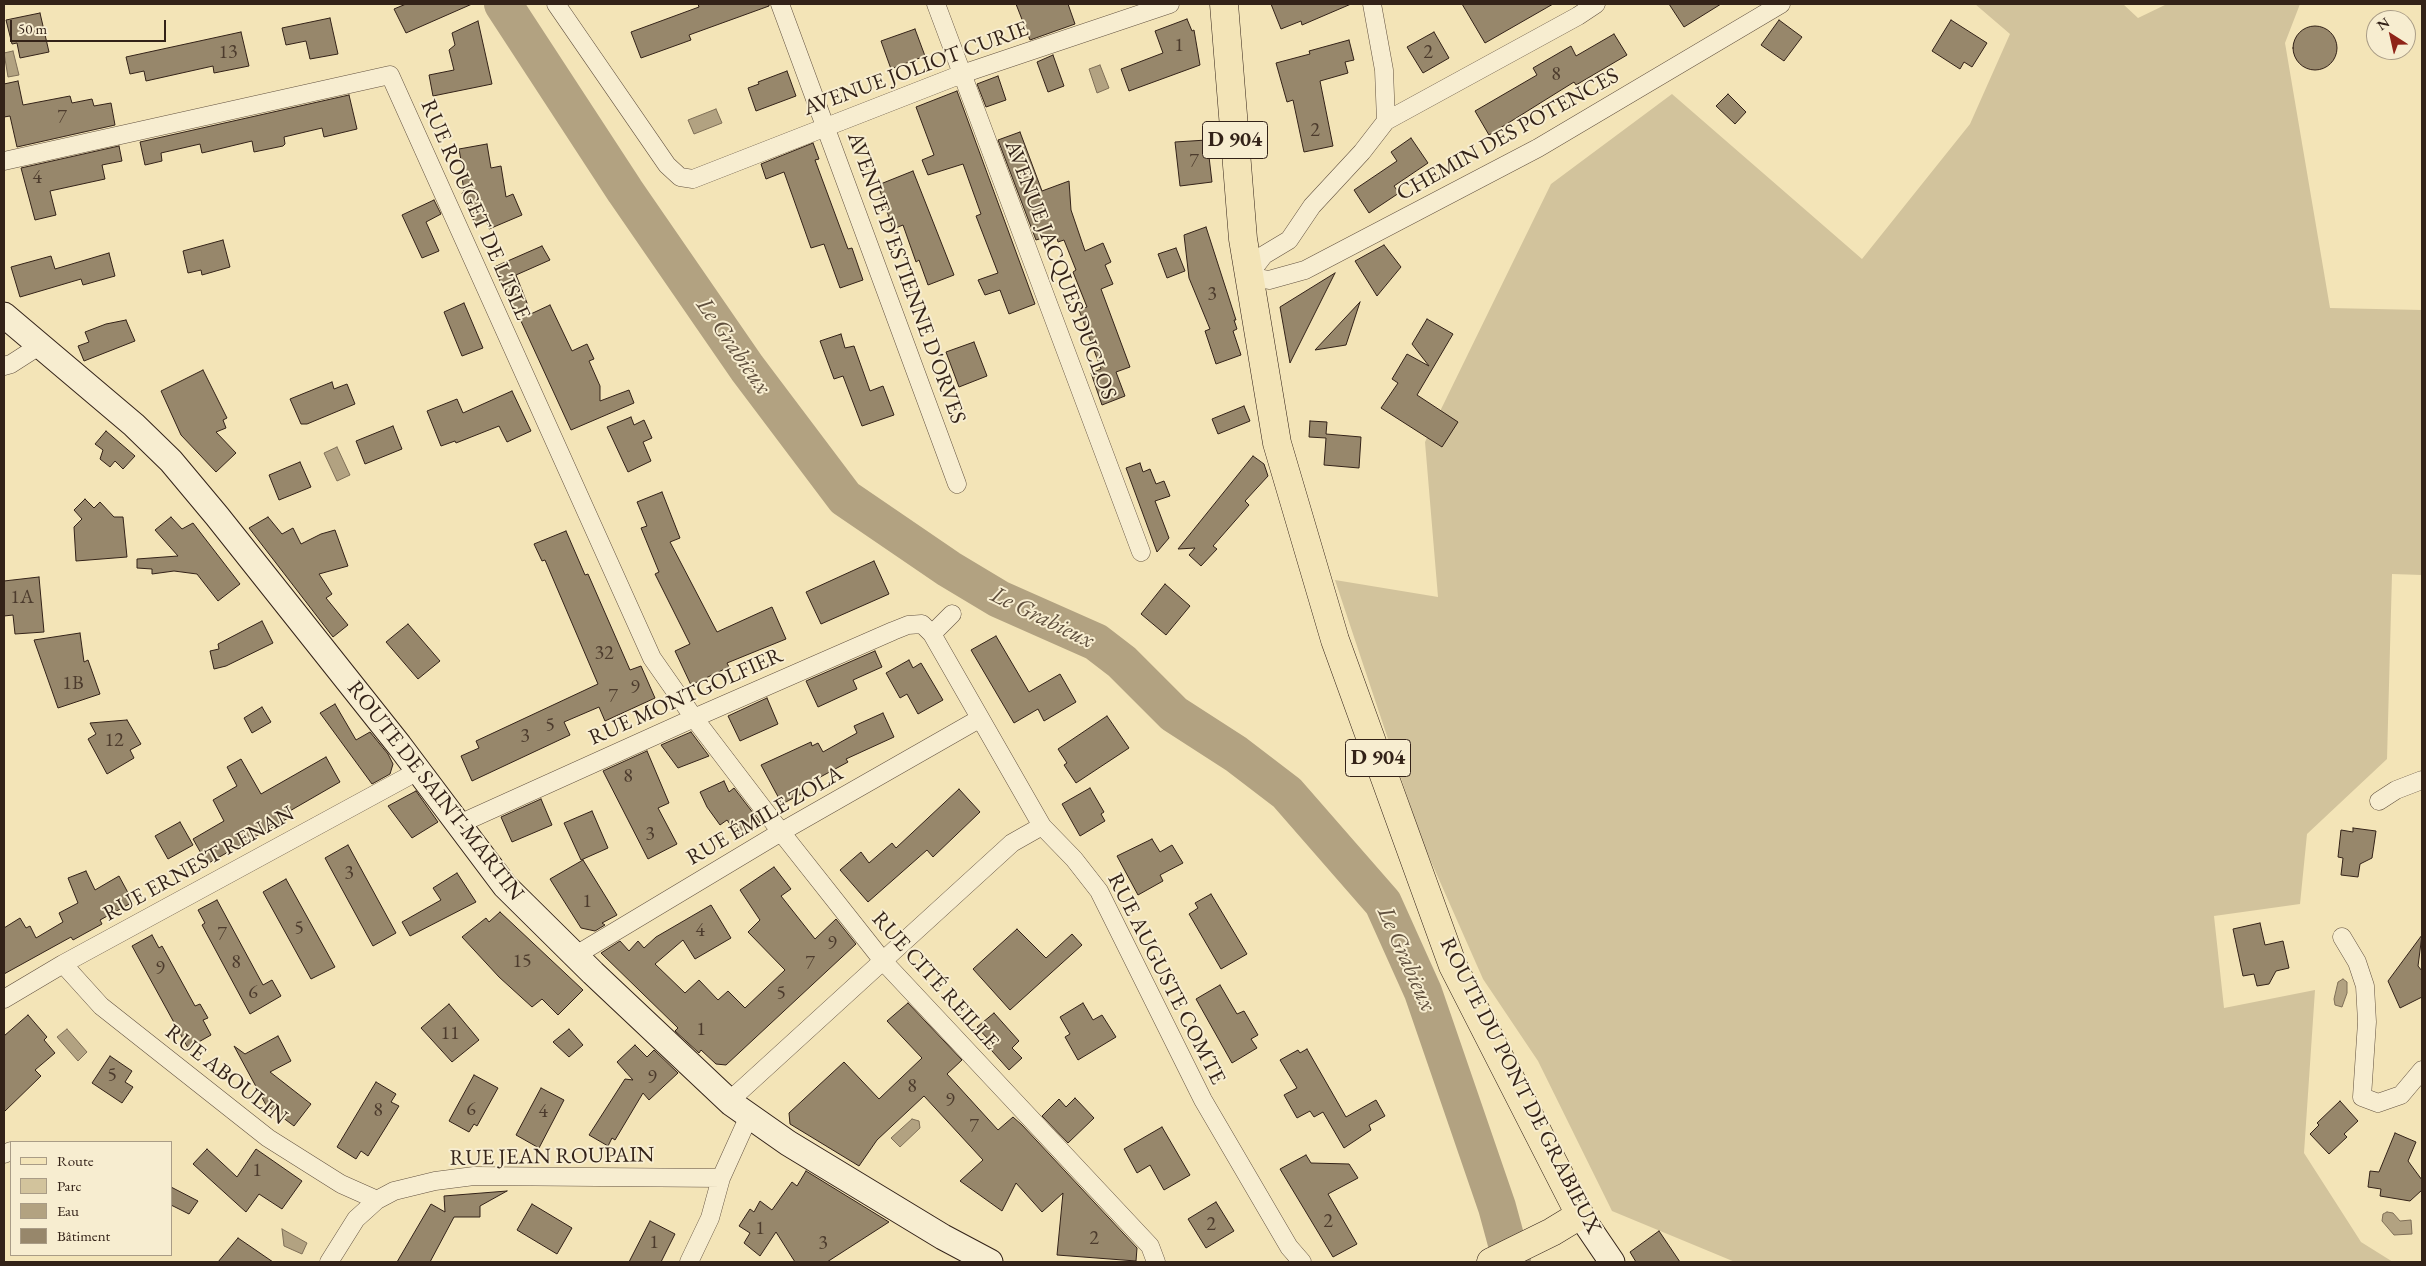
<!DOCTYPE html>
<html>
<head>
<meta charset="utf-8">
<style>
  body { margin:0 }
  #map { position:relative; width:2426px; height:1266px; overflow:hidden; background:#f3e4b7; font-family:"EB Garamond",serif }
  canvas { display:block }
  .frame { position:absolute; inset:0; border:5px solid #332218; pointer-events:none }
  .legend { position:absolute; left:10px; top:1141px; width:162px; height:115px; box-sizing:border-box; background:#f7edd0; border:1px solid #a99c86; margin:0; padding:6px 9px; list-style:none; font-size:15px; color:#332218 }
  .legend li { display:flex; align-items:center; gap:10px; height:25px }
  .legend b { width:25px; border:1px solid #a99c86 }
  .north { position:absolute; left:2366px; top:10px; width:50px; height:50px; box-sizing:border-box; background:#f7edd0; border:1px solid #a99c86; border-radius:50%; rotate:325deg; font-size:14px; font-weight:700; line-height:20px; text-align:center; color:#332218 }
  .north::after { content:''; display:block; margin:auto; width:18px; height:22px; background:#8f2418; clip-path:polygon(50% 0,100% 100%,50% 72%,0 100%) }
  .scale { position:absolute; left:10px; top:20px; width:156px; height:22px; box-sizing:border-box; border:2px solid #332218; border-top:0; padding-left:6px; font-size:15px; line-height:18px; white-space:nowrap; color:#332218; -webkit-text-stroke:4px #f7edd0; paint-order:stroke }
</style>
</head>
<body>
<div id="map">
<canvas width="2426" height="1266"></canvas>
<div class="frame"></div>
<ul class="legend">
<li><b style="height:6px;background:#f3e4b7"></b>Route</li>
<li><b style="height:14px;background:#d2c39c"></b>Parc</li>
<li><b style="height:14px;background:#b2a281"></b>Eau</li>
<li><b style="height:14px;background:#97876b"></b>Bâtiment</li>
</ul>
<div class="north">N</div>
<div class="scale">50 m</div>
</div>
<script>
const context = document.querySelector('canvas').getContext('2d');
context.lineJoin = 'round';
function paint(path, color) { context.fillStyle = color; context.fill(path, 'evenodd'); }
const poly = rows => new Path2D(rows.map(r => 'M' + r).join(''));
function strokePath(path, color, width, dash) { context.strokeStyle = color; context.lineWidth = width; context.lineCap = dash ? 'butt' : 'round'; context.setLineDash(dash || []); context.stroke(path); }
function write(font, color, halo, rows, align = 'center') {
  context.font = font + ' "EB Garamond",serif'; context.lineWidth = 4; context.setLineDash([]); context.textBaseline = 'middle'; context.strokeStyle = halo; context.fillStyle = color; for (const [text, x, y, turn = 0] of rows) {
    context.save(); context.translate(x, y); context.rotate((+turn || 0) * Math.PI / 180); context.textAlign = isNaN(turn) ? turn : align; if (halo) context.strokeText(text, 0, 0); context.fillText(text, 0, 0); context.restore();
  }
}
const green = poly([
  [1975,4,2123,4,2138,18,2167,4,2300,4,2285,43,2330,308,2422,310,2422,575,2392,574,2387,759,2307,834,2300,904,2214,916,2224,1008,2315,990,2304,1153,2361,1242,2393,1262,1735,1262,1612,1211,1538,1061,1483,979,1422,841,1335,580,1438,597,1425,442,1551,184,1672,94,1862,259,1970,124,2010,34]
]);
const water = poly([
  [13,51,19,75,8,77,4,53,13,51],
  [1100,65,1109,88,1097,93,1089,69,1100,65],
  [716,109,722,123,694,134,688,120,716,109],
  [337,447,350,475,337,481,324,453,337,447],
  [2343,979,2347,982,2347,993,2342,1007,2335,1005,2334,999,2338,982,2343,979],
  [67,1029,87,1052,78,1061,57,1037,67,1029],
  [912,1119,919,1121,920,1128,900,1147,891,1138,912,1119],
  [2387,1212,2393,1213,2400,1221,2411,1220,2412,1234,2394,1235,2382,1221,2383,1214,2387,1212],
  [282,1229,307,1243,302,1254,284,1246,282,1229]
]);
const river = poly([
  [503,4,625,191,747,368,845,498,949,569,999,599,1096,642,1122,662,1174,714,1236,754,1287,793,1383,903,1423,992,1497,1207,1512,1262]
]);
const building = poly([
  [406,4,472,4,406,33,394,9,406,4],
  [698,4,769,4,769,6,689,35,691,40,641,58,631,32,699,7,698,4],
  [1016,4,1068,4,1075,24,1030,40,1016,4],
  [1271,4,1351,4,1302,25,1301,21,1281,29,1271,4],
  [1462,4,1553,4,1485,43,1462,4],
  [1669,4,1721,4,1684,27,1669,4],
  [40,13,49,52,20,58,17,43,12,44,6,20,40,13],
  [330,18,338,54,310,59,306,41,286,45,282,28,330,18],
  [1187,19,1192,31,1194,30,1200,65,1129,91,1121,69,1163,53,1155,31,1187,19],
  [1779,20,1802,37,1784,61,1761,45,1779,20],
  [1951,20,1987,43,1972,67,1964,62,1960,69,1932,51,1951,20],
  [478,21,492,84,433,96,429,75,454,70,449,50,455,45,452,33,478,21],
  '2293 48a22 22 0 1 1 44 0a22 22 0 1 1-44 0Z',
  [915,29,925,56,891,69,881,41,915,29],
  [241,32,249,66,214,73,213,66,146,81,144,71,130,74,126,57,241,32],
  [1434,32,1449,58,1423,73,1407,47,1434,32],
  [1614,34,1627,55,1576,85,1574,82,1489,135,1475,111,1537,75,1533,68,1571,46,1576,56,1614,34],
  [1349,40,1354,60,1345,62,1348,73,1320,81,1333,146,1304,152,1293,100,1287,102,1276,63,1310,54,1309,51,1349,40],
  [1053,55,1064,86,1048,92,1037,62,1053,55],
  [787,71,796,96,756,111,748,88,759,84,758,82,787,71],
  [998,76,1006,100,986,107,977,84,998,76],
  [18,81,23,105,70,96,72,103,92,99,94,106,111,103,115,125,17,147,10,116,4,117,4,84,18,81],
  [957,91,1035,304,1009,314,1000,290,985,295,978,280,998,273,976,216,981,214,963,164,928,175,922,160,934,155,916,107,957,91],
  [1728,94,1746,112,1735,124,1716,106,1728,94],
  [349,95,357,129,324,137,322,128,284,137,285,144,283,146,254,152,252,141,202,153,200,144,161,153,162,161,145,165,140,142,349,95],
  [1020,132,1042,191,1069,181,1071,210,1085,251,1103,243,1111,262,1105,265,1113,284,1101,289,1130,367,1116,372,1125,396,1102,405,1091,373,1101,369,1079,310,1087,307,1073,272,1076,270,1064,240,1058,242,1056,234,1036,240,998,140,1020,132],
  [1411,138,1428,163,1394,186,1399,193,1369,213,1354,190,1397,161,1391,152,1411,138],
  [1207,140,1212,182,1180,186,1175,142,1207,140],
  [813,143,819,159,815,160,848,249,852,248,863,280,840,288,824,244,811,248,784,172,766,179,761,164,813,143],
  [487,144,491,168,501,166,506,197,513,194,522,215,489,229,486,220,475,224,462,193,464,192,462,177,464,177,459,149,487,144],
  [119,146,122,161,102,165,105,179,50,191,56,215,35,220,21,168,119,146],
  [913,171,954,275,928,285,919,260,916,262,903,225,893,229,878,185,913,171],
  [434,200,441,214,426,222,439,251,422,258,402,215,434,200],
  [1206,227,1236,320,1234,320,1237,329,1233,331,1241,355,1216,364,1205,331,1210,329,1189,278,1184,235,1206,227],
  [223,240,230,267,202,275,201,270,188,273,183,251,223,240],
  [1384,245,1401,267,1377,296,1355,261,1384,245],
  [542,246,550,260,516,275,529,308,515,316,494,267,542,246],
  [1176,248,1185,271,1167,278,1158,254,1176,248],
  [109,253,115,276,83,285,81,279,20,297,11,267,51,256,55,269,109,253],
  [1335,273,1290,363,1280,307,1335,273],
  [1360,302,1346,345,1315,350,1360,302],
  [464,303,483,348,462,356,444,312,464,303],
  [550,305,572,351,587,344,594,359,589,361,600,386,600,401,629,390,634,403,571,430,520,319,550,305],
  [1427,319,1453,334,1417,395,1458,422,1442,447,1381,408,1398,383,1392,379,1407,354,1429,366,1412,344,1427,319],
  [126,320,135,341,84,361,78,346,89,342,85,332,106,324,126,320],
  [841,334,845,348,854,346,870,391,883,386,894,415,862,426,843,376,834,379,820,341,841,334],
  [974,342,987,376,959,387,946,352,974,342],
  [203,370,227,418,223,420,226,428,216,432,236,453,216,472,181,435,161,391,203,370],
  [332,382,334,389,347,384,355,404,307,424,301,424,290,399,332,382],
  [512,391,531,431,507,442,499,426,456,443,455,441,441,446,427,411,457,399,463,413,512,391],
  [1244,406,1250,421,1218,434,1212,419,1244,406],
  [631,417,634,425,644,420,652,438,643,442,651,461,628,472,607,427,631,417],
  [1310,421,1327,422,1326,434,1361,437,1359,468,1324,465,1326,438,1309,437,1310,421],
  [393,426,402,449,365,464,356,441,393,426],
  [106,431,135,456,123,469,115,461,110,467,100,459,103,450,95,444,106,431],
  [1253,456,1264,464,1268,476,1245,501,1249,505,1213,546,1217,549,1201,566,1189,555,1195,548,1178,549,1253,456],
  [300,462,311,487,279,500,269,475,300,462],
  [1140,463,1143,472,1150,469,1156,484,1164,481,1170,496,1155,501,1169,538,1157,552,1126,468,1140,463],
  [662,492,680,538,670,542,717,632,772,607,786,639,727,663,729,667,691,685,675,651,690,644,655,574,659,572,641,528,647,526,637,502,662,492],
  [85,499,94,508,100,502,114,517,123,517,127,557,76,561,74,527,82,519,74,510,85,499],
  [171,517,182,529,193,523,240,584,218,601,197,574,174,571,152,574,152,569,137,568,137,559,178,556,155,530,171,517],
  [268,517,282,534,293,528,301,544,321,534,335,530,348,566,319,574,332,594,326,598,348,625,333,637,249,528,268,517],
  [566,531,585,575,588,574,630,670,641,666,655,698,605,721,599,707,564,722,570,735,472,781,461,756,479,748,476,741,598,684,545,560,542,561,534,544,566,531],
  [874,561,889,594,821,624,806,592,874,561],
  [39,577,44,632,15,634,13,615,4,616,4,581,39,577],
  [1165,584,1190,606,1166,635,1141,614,1165,584],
  [262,621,273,643,226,666,214,669,210,651,219,649,218,644,262,621],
  [408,624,440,661,418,679,386,642,408,624],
  [80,633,84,662,88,660,100,694,58,708,34,640,80,633],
  [996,636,1029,692,1060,674,1076,702,1044,721,1038,709,1014,723,971,650,996,636],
  [875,651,882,667,853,680,857,689,818,707,806,681,875,651],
  [909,660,913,668,921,663,943,700,918,714,907,694,900,698,886,673,909,660],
  [767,698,778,724,740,741,728,716,767,698],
  [335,704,356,740,370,732,388,754,393,764,390,774,372,784,320,713,335,704],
  [262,707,271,722,252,733,244,718,262,707],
  [883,713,894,737,846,759,848,762,800,788,803,793,782,804,761,765,811,742,812,746,818,743,823,752,857,733,854,726,883,713],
  [1107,716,1129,748,1076,783,1064,765,1067,763,1058,749,1107,716],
  [127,720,141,744,130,750,134,758,107,774,88,739,96,734,90,723,127,720],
  [691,732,709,756,678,768,661,745,691,732],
  [647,751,669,803,658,808,677,844,648,859,603,771,647,751],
  [326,757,340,782,288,812,290,817,207,864,193,839,224,821,213,800,237,786,227,767,241,759,261,794,326,757],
  [724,781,729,792,734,788,760,822,740,838,727,820,720,825,707,807,700,792,724,781],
  [1090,788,1104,812,1101,814,1105,821,1080,836,1062,804,1090,788],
  [959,789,980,812,933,857,927,850,868,902,840,870,861,852,869,863,892,843,896,848,959,789],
  [416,791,438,822,412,838,388,806,416,791],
  [541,799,552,825,512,842,501,817,541,799],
  [592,811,608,848,581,860,564,823,592,811],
  [180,822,193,845,168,859,155,836,180,822],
  [2353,828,2376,831,2372,858,2360,864,2358,877,2341,875,2343,858,2338,857,2341,830,2353,832,2353,828],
  [1152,839,1160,852,1172,845,1183,863,1160,875,1163,881,1138,895,1117,856,1152,839],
  [348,845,396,933,373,946,325,858,348,845],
  [583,860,617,915,602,923,605,925,595,931,581,928,550,879,583,860],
  [774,867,791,889,781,896,815,939,836,919,856,944,726,1065,716,1064,701,1050,699,1053,675,1031,678,1028,601,953,620,941,629,951,638,941,644,948,656,937,711,905,731,938,695,959,683,940,655,964,685,993,699,980,718,1000,728,991,745,1008,785,970,748,932,760,920,740,890,774,867],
  [86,871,95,890,119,876,133,902,100,920,102,924,73,940,71,937,4,974,4,928,20,918,26,928,30,926,36,938,63,922,59,913,78,903,68,878,86,871],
  [457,873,476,902,410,936,402,922,441,900,433,888,457,873],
  [286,879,335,967,311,979,263,892,286,879],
  [1211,894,1247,954,1221,969,1189,914,1198,908,1195,903,1211,894],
  [217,900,263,985,272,980,281,996,250,1014,202,925,205,923,198,910,217,900],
  [500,912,583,990,558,1015,542,999,532,1007,499,977,462,937,486,918,489,922,500,912],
  [2260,923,2265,945,2283,941,2289,968,2276,971,2269,984,2257,986,2254,974,2243,976,2233,929,2260,923],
  [1017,929,1046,958,1072,934,1082,945,1010,1010,973,969,1017,929],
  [152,935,159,948,162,946,195,1006,200,1004,208,1018,203,1020,211,1035,188,1048,132,946,152,935],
  [2422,935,2418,966,2422,971,2422,997,2400,1008,2388,981,2422,935],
  [1220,985,1237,1014,1244,1011,1258,1035,1251,1039,1257,1048,1232,1063,1196,999,1220,985],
  [908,1003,962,1060,947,1074,998,1130,1013,1117,1022,1125,1137,1248,1136,1261,1057,1255,1063,1193,1042,1212,1016,1183,1002,1211,960,1181,983,1160,924,1096,877,1140,859,1166,790,1124,789,1113,844,1062,879,1099,922,1058,887,1021,908,1003],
  [1083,1003,1093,1020,1102,1015,1116,1037,1078,1060,1065,1037,1070,1034,1060,1017,1083,1003],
  [449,1004,479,1040,452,1062,421,1028,449,1004],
  [994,1013,1019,1041,1012,1048,1022,1058,1009,1070,984,1042,988,1039,977,1027,994,1013],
  [28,1015,47,1037,44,1040,55,1053,35,1070,41,1076,4,1112,4,1036,28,1015],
  [569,1029,583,1045,569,1057,553,1042,569,1029],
  [278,1036,291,1061,270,1072,311,1104,294,1126,266,1105,234,1046,245,1054,278,1036],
  [635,1045,647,1057,654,1050,678,1073,649,1100,643,1093,615,1140,612,1138,608,1146,589,1135,625,1079,633,1080,617,1062,635,1045],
  [1307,1049,1346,1117,1376,1100,1385,1116,1369,1125,1371,1130,1344,1148,1323,1112,1314,1117,1310,1111,1297,1118,1284,1095,1297,1088,1280,1060,1298,1050,1300,1053,1307,1049],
  [110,1056,132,1071,125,1082,133,1087,122,1103,92,1083,110,1056],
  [474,1075,498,1088,477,1126,474,1124,469,1132,449,1121,474,1075],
  [376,1082,396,1094,391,1102,399,1106,368,1156,361,1151,356,1159,337,1147,376,1082],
  [541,1088,564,1100,539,1148,516,1135,541,1088],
  [1075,1098,1094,1118,1068,1143,1042,1116,1059,1099,1066,1107,1075,1098],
  [2340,1101,2358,1121,2344,1134,2347,1137,2329,1154,2310,1134,2319,1125,2317,1123,2340,1101],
  [1162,1127,1190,1175,1164,1190,1150,1165,1137,1173,1124,1149,1162,1127],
  [2395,1133,2416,1142,2408,1161,2422,1180,2422,1190,2410,1201,2380,1196,2381,1189,2368,1187,2370,1171,2379,1172,2395,1133],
  [207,1149,237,1177,256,1149,302,1181,282,1209,259,1194,246,1212,193,1164,207,1149],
  [1306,1155,1311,1163,1349,1164,1358,1178,1328,1194,1357,1244,1333,1257,1280,1169,1306,1155],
  [806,1171,832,1187,889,1222,827,1262,795,1262,776,1232,760,1256,744,1243,750,1233,739,1226,750,1209,754,1212,760,1201,772,1210,792,1182,797,1186,806,1171],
  [171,1187,198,1201,189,1214,171,1205,171,1187],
  [507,1191,480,1206,480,1217,454,1217,430,1262,397,1262,431,1204,445,1212,444,1196,507,1191],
  [1216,1202,1234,1231,1206,1248,1188,1219,1216,1202],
  [532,1204,572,1228,557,1254,517,1230,532,1204],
  [650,1221,675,1234,661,1262,629,1262,650,1221],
  [1659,1231,1680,1262,1636,1262,1630,1252,1659,1231],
  [238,1238,273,1262,218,1262,238,1238]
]);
const minor = poly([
  [556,4,667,165,680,177,693,179,962,74,1170,4],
  [780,4,957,484],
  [936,4,1141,552],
  [1372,4,1384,70,1386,121],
  [1596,4,1578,16,1386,121,1362,152,1312,206,1289,240,1264,255,1248,276,1269,280,1305,270,1538,148,1781,4],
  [4,161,390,75,652,658,694,718,781,832,883,961,1150,1246,1156,1262],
  [4,366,11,364,39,346],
  [932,634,952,614],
  [2379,801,2396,790,2422,780],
  [457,825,694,718,893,631,908,625,922,624,932,634,1042,826,1074,859,1099,891,1203,1100,1289,1247,1302,1262],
  [2342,937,2357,962,2365,986,2367,1022,2362,1097,2378,1103,2401,1095,2422,1070],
  [576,955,781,832,979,719],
  [63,964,101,1006,268,1138,341,1184,377,1200],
  [4,999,63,964,418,771],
  [731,1103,738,1093,1012,843,1042,826],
  [4,1154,11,1151],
  [329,1262,356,1219,377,1200,394,1191,435,1181,474,1176,721,1178],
  [689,1262,710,1218,721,1178,749,1116]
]);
const secondary = poly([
  [4,315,134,425,171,461,217,516,399,745,505,886,593,973,731,1103,788,1143,943,1237,990,1262],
  [1580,1215,1612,1262]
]);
const primary = poly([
  [1224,4,1243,239,1277,443,1335,640,1453,966,1580,1215,1552,1232,1491,1262]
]);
const numberNames = [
  ["1",1179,46],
  ["13",228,53],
  ["2",1428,53],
  ["8",1556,75],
  ["7",62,118],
  ["2",1315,131],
  ["7",1194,162],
  ["4",37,178],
  ["3",1212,295],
  ["1A",22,598],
  ["32",604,654],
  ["1B",73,684],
  ["9",635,688],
  ["7",613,697],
  ["5",550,726],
  ["3",525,737],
  ["12",114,741],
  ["8",628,777],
  ["3",650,835],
  ["3",349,874],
  ["1",587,902],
  ["5",299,929],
  ["4",700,931],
  ["7",222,935],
  ["9",832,944],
  ["15",522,962],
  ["8",236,963],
  ["7",810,964],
  ["9",160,969],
  ["6",253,993],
  ["5",781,994],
  ["1",701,1030],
  ["11",450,1034],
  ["5",112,1076],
  ["9",652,1078],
  ["8",912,1087],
  ["9",950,1101],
  ["6",471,1110],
  ["8",378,1111],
  ["4",543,1112],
  ["7",974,1127],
  ["1",257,1171],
  ["2",1328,1222],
  ["2",1211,1225],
  ["1",760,1229],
  ["2",1094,1239],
  ["1",654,1243],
  ["3",823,1244]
];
const shields = [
  [1235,140,65],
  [1378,758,65]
];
const shieldNames = [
  ["D 904",1235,140],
  ["D 904",1378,758]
];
const streetNames = [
  ["AVENUE JOLIOT CURIE",916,69,-20],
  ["CHEMIN DES POTENCES",1508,135,-29],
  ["RUE ROUGET DE L'ISLE",475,210,66],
  ["AVENUE JACQUES DUCLOS",1060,270,69],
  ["AVENUE D'ESTIENNE D'ORVES",906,278,70],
  ["RUE MONTGOLFIER",686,697,-24],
  ["ROUTE DE SAINT-MARTIN",435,791,52],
  ["RUE ÉMILE ZOLA",765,816,-30],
  ["RUE ERNEST RENAN",199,864,-29],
  ["RUE AUGUSTE COMTE",1166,979,63],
  ["RUE CITÉ REILLE",935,981,48],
  ["RUE ABOULIN",226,1075,38],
  ["ROUTE DU PONT DE GRABIEUX",1520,1086,63],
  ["RUE JEAN ROUPAIN",552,1157,-1]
];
const waterNames = [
  ["Le Grabieux",733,346,55],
  ["Le Grabieux",1042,618,26],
  ["Le Grabieux",1406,959,66]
];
paint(green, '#d2c39c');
paint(water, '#b2a281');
strokePath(water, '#7f6f57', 1);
strokePath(river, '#b2a281', 38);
paint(building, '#97876b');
strokePath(building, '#332218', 1);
strokePath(minor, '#635240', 19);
strokePath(secondary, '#332218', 27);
strokePath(primary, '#332218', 29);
strokePath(minor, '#f7edd0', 18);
strokePath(secondary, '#f7edd0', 25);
strokePath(primary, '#f3e4b7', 28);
write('20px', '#4c3b2d', null, numberNames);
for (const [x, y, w] of shields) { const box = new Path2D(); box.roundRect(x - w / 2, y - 18.5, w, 37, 4); context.fillStyle = '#f7edd0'; context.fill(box); strokePath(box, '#332218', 1); }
write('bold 21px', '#332218', null, shieldNames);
write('22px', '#332218', '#f7edd0', streetNames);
write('italic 24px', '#5f4f3d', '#f7edd0', waterNames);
</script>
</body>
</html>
